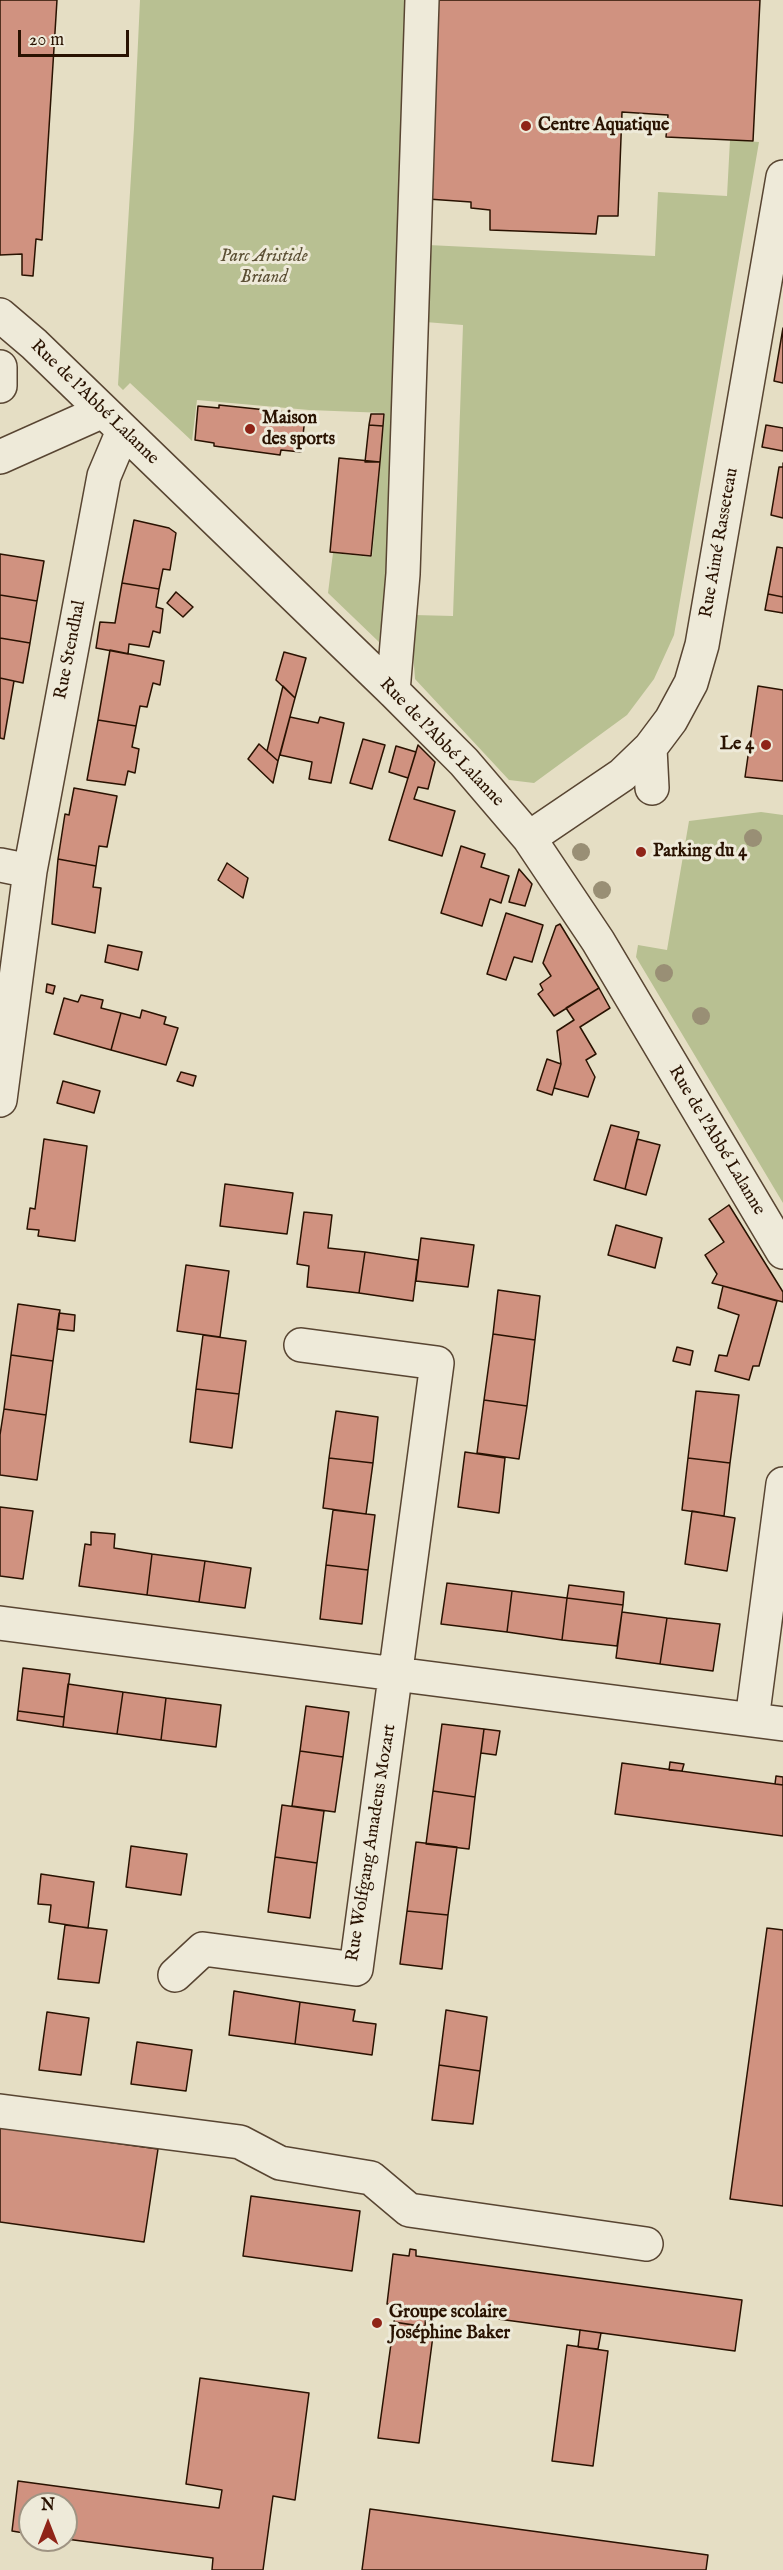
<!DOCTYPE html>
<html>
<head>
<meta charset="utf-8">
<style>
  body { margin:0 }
  #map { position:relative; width:783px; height:2570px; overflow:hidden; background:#e5dec4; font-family:"IM FELL English",serif }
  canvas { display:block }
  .north { position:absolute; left:18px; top:2492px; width:60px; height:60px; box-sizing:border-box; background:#eeead9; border:2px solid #9f9483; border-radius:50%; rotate:0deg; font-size:16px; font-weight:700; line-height:24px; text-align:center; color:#291201 }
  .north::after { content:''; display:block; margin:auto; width:21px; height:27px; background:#8f2418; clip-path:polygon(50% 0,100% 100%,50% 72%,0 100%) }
  .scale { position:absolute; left:18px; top:30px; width:111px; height:27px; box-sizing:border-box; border:3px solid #291201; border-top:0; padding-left:8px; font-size:18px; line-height:21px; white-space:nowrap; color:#291201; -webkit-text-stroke:4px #eeead9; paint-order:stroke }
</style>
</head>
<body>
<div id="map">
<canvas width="783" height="2570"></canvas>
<div class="north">N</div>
<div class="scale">20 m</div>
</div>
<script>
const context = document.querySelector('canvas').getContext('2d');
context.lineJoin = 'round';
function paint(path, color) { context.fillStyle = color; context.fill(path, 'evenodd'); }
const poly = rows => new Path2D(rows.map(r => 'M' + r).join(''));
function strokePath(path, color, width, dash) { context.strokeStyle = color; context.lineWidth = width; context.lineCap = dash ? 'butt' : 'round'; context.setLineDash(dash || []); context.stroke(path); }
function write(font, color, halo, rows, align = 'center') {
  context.font = font + ' "IM FELL English",serif'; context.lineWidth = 6; context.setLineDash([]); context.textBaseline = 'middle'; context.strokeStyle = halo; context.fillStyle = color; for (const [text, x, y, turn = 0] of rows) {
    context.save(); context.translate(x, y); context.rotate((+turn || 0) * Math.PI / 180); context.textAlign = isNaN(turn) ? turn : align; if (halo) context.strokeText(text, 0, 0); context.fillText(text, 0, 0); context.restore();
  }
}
const green = poly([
  [140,0,407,0,389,558,379,642,328,593,333,553,372,557,385,413,309,410,197,400,192,441,130,383,123,390,118,385,134,128],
  [730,140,759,142,674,635,654,679,627,715,534,783,509,780,415,679,413,651,414,615,453,616,463,325,425,322,428,245,655,256,658,192,727,196],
  [761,812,783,815,783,1203,636,957,638,945,667,950,689,821]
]);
const building = poly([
  [0,0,57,0,42,240,36,239,33,276,22,275,22,254,0,255,0,0],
  [436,0,760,0,753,141,666,137,668,115,622,112,618,216,598,216,596,234,490,230,490,210,471,208,471,202,428,199,436,0],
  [783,328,783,383,774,381,783,328],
  [219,405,285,412,284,416,305,418,301,452,281,450,280,455,214,446,214,443,195,440,198,406,219,408,219,405],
  [371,414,384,414,383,426,369,425,371,414],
  [369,425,383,426,380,462,365,462,369,425],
  [766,425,783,428,783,451,762,447,766,425],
  [339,458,380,462,371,556,330,552,339,458],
  [783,463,783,518,771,515,779,467,783,467,783,463],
  [134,520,169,528,176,533,170,570,163,569,159,589,122,583,134,520],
  [777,547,783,548,783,597,768,594,777,547],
  [0,554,44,561,37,601,0,595,0,554],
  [122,583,159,589,156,607,163,609,160,633,153,631,149,647,129,644,128,654,96,648,100,622,115,623,122,583],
  [176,592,193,607,183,617,167,603,176,592],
  [768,594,783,597,783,613,765,610,768,594],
  [0,595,37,601,30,643,0,638,0,595],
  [0,638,30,643,23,683,0,678,0,638],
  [110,650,164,661,160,685,153,683,147,707,140,706,136,726,98,720,110,650],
  [284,652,306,658,295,698,276,680,284,652],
  [0,678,14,681,4,739,0,738,0,678],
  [283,686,295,698,278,761,267,751,283,686],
  [758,686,783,690,783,781,745,777,758,686],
  [290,717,318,723,320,717,344,723,331,783,309,779,312,762,280,755,290,717],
  [98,720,136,726,132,747,139,749,135,773,128,771,125,785,87,780,98,720],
  [363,739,385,745,372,789,350,783,363,739],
  [259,744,278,761,273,783,248,759,259,744],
  [418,745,435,762,428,789,418,787,414,799,455,811,442,856,389,840,418,745],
  [396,746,416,752,408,778,389,772,396,746],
  [74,788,117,796,107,847,99,846,96,866,58,859,65,814,69,815,74,788],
  [461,846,485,854,481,867,509,876,501,903,490,899,482,926,441,913,461,846],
  [58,859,96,866,93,887,101,888,95,933,52,924,58,859],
  [227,863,248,878,243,898,218,880,227,863],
  [519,869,532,884,525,906,509,902,519,869],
  [506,913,543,925,532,962,514,957,506,980,487,974,506,913],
  [560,924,599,988,554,1016,538,994,543,990,540,984,551,976,543,963,556,926,560,924],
  [108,945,142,952,138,970,105,962,108,945],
  [47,984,55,986,53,994,46,992,47,984],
  [599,988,610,1008,580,1027,596,1054,586,1060,595,1077,588,1097,554,1088,561,1064,557,1031,574,1020,566,1008,599,988],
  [81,995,103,1000,101,1008,121,1013,111,1050,54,1034,64,998,78,1002,81,995],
  [142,1010,166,1017,164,1024,178,1028,166,1065,111,1050,121,1013,140,1018,142,1010],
  [547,1059,561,1064,552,1095,537,1090,547,1059],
  [181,1072,196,1076,193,1086,177,1081,181,1072],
  [63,1081,100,1091,94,1113,57,1103,63,1081],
  [611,1125,639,1132,625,1189,594,1180,611,1125],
  [44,1139,87,1146,75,1241,38,1236,39,1230,27,1229,30,1208,35,1209,44,1139],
  [637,1139,660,1145,646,1195,625,1189,637,1139],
  [225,1184,293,1193,287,1234,220,1226,225,1184],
  [729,1205,783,1292,783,1302,712,1283,717,1274,705,1255,724,1242,709,1219,729,1205],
  [304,1212,332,1215,328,1248,365,1252,359,1293,307,1287,309,1266,297,1264,304,1212],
  [616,1225,662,1238,655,1268,608,1255,616,1225],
  [421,1238,474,1245,468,1287,416,1281,421,1238],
  [365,1252,418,1260,413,1301,359,1293,365,1252],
  [186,1265,229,1271,220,1337,177,1331,186,1265],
  [723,1286,777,1301,759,1366,753,1366,749,1380,715,1371,719,1355,727,1356,739,1315,718,1308,723,1286],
  [498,1290,540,1296,535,1340,493,1334,498,1290],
  [18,1304,60,1310,53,1361,11,1355,18,1304],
  [59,1313,75,1315,74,1331,57,1329,59,1313],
  [493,1334,535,1340,527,1406,484,1400,493,1334],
  [203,1335,246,1341,239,1394,196,1389,203,1335],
  [677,1347,693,1351,690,1365,673,1361,677,1347],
  [11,1355,53,1361,46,1415,4,1409,11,1355],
  [196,1389,239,1394,232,1448,190,1442,196,1389],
  [696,1391,739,1395,730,1463,688,1458,696,1391],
  [484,1400,527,1406,519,1459,477,1453,484,1400],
  [4,1409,46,1415,37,1480,0,1475,0,1435,4,1409],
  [336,1411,378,1417,373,1463,329,1458,336,1411],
  [465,1452,505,1458,499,1513,458,1507,465,1452],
  [329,1458,373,1463,366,1514,323,1508,329,1458],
  [688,1458,730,1463,724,1516,682,1510,688,1458],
  [0,1507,33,1511,23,1579,0,1576,0,1507],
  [333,1510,375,1515,368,1570,326,1565,333,1510],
  [692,1511,735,1518,727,1571,685,1564,692,1511],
  [91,1532,115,1534,114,1548,152,1554,147,1595,79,1586,85,1544,91,1545,91,1532],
  [152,1554,205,1561,199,1602,147,1595,152,1554],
  [205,1561,251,1568,245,1608,199,1602,205,1561],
  [326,1565,368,1570,362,1624,320,1619,326,1565],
  [447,1583,512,1591,507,1632,441,1624,447,1583],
  [569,1585,624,1592,623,1605,567,1598,569,1585],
  [512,1591,567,1598,562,1640,507,1632,512,1591],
  [567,1598,623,1605,617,1646,562,1640,567,1598],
  [622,1612,667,1618,660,1664,616,1658,622,1612],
  [667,1618,720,1624,713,1671,660,1664,667,1618],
  [23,1668,70,1674,64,1717,18,1711,23,1668],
  [68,1684,123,1692,117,1734,63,1727,68,1684],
  [123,1692,166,1698,161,1740,117,1734,123,1692],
  [166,1698,221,1705,216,1747,161,1740,166,1698],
  [306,1706,349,1712,343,1757,300,1751,306,1706],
  [18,1711,64,1717,63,1727,17,1720,18,1711],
  [442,1724,484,1729,475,1797,433,1791,442,1724],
  [484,1729,500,1731,496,1755,481,1753,484,1729],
  [300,1751,343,1757,335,1812,292,1806,300,1751],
  [670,1762,684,1764,682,1771,669,1770,670,1762],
  [622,1763,783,1785,783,1836,615,1814,622,1763],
  [776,1776,783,1777,783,1785,775,1784,776,1776],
  [433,1791,475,1797,469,1849,426,1844,433,1791],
  [282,1805,324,1811,317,1863,275,1857,282,1805],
  [416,1842,457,1847,448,1915,407,1911,416,1842],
  [131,1846,187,1854,181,1895,126,1887,131,1846],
  [275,1857,317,1863,310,1918,268,1912,275,1857],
  [41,1874,94,1882,88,1928,49,1922,51,1905,38,1904,41,1874],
  [407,1911,448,1915,442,1969,400,1964,407,1911],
  [65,1925,107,1930,99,1983,58,1979,65,1925],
  [767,1928,783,1930,783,2206,730,2199,767,1928],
  [234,1991,300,2002,295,2044,229,2035,234,1991],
  [300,2002,355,2010,353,2021,376,2024,372,2055,295,2044,300,2002],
  [446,2010,487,2017,480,2071,439,2065,446,2010],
  [47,2012,89,2018,81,2075,39,2070,47,2012],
  [137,2042,192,2050,186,2091,131,2084,137,2042],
  [439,2065,480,2071,473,2124,432,2120,439,2065],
  [0,2127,158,2149,144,2242,0,2222,0,2127],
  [251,2196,360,2211,352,2271,243,2256,251,2196],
  [410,2249,416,2250,416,2256,742,2300,735,2351,387,2304,393,2254,409,2256,410,2249],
  [397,2305,426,2310,425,2327,394,2322,397,2305],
  [394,2322,434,2328,419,2443,378,2438,394,2322],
  [580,2330,601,2333,598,2349,578,2347,580,2330],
  [567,2345,608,2351,593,2466,552,2461,567,2345],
  [200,2378,309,2393,295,2500,273,2496,263,2570,212,2570,213,2558,66,2539,66,2504,30,2504,30,2534,12,2531,18,2481,219,2508,222,2490,186,2484,200,2378],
  [370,2509,708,2555,706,2570,362,2570,370,2509]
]);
const minor = poly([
  [0,315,34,344,393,691,464,762,529,838,598,941,783,1252],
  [0,367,0,386],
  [0,457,103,411],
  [393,691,403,574,422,0],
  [650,748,652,788],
  [529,838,622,775,650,748,671,720,691,683,702,645,783,177],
  [0,865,30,871],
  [0,1100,30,871,104,476,123,431],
  [0,1623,783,1724],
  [752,1720,783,1484],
  [175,1975,203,1949,356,1969,437,1363,301,1345],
  [0,2111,240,2142,280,2163,371,2178,409,2210,646,2244]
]);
const trees = [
  [753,838],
  [581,852],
  [602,890],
  [664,973],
  [701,1016]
];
const markers = [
  [526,126,6,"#8f2418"],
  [250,429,6,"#8f2418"],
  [766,745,6,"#8f2418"],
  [641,852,6,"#8f2418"],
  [377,2323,6,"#8f2418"]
];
const poiNames = [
  ["Centre Aquatique",538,126],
  ["Maison",262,419],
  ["des sports",262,440],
  ["Le 4",754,745,"right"],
  ["Parking du 4",653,852],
  ["Groupe scolaire",389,2313],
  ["Joséphine Baker",389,2334]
];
const parkNames = [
  ["Parc Aristide",264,257],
  ["Briand",264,278]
];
const streetNames = [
  ["Rue de l'Abbé Lalanne",94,403,44],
  ["Rue Aimé Rasseteau",720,543,-80],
  ["Rue Stendhal",71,650,-79],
  ["Rue de l'Abbé Lalanne",441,743,46],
  ["Rue de l'Abbé Lalanne",716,1141,59],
  ["Rue Wolfgang Amadeus Mozart",372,1843,-81]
];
paint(green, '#b8c092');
paint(building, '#d09280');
strokePath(building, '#291201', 1.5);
strokePath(minor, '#584532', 36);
strokePath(minor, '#eeead9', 33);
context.fillStyle = '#998f75';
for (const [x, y] of trees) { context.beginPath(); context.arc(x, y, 9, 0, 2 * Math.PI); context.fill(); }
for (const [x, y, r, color] of markers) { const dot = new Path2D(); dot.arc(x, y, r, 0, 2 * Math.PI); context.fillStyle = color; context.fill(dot); strokePath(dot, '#eeead9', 2); }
write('bold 18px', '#291201', '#eeead9', poiNames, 'left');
write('italic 18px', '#5b4f34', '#eeead9', parkNames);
write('18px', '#291201', '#eeead9', streetNames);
</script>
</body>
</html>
